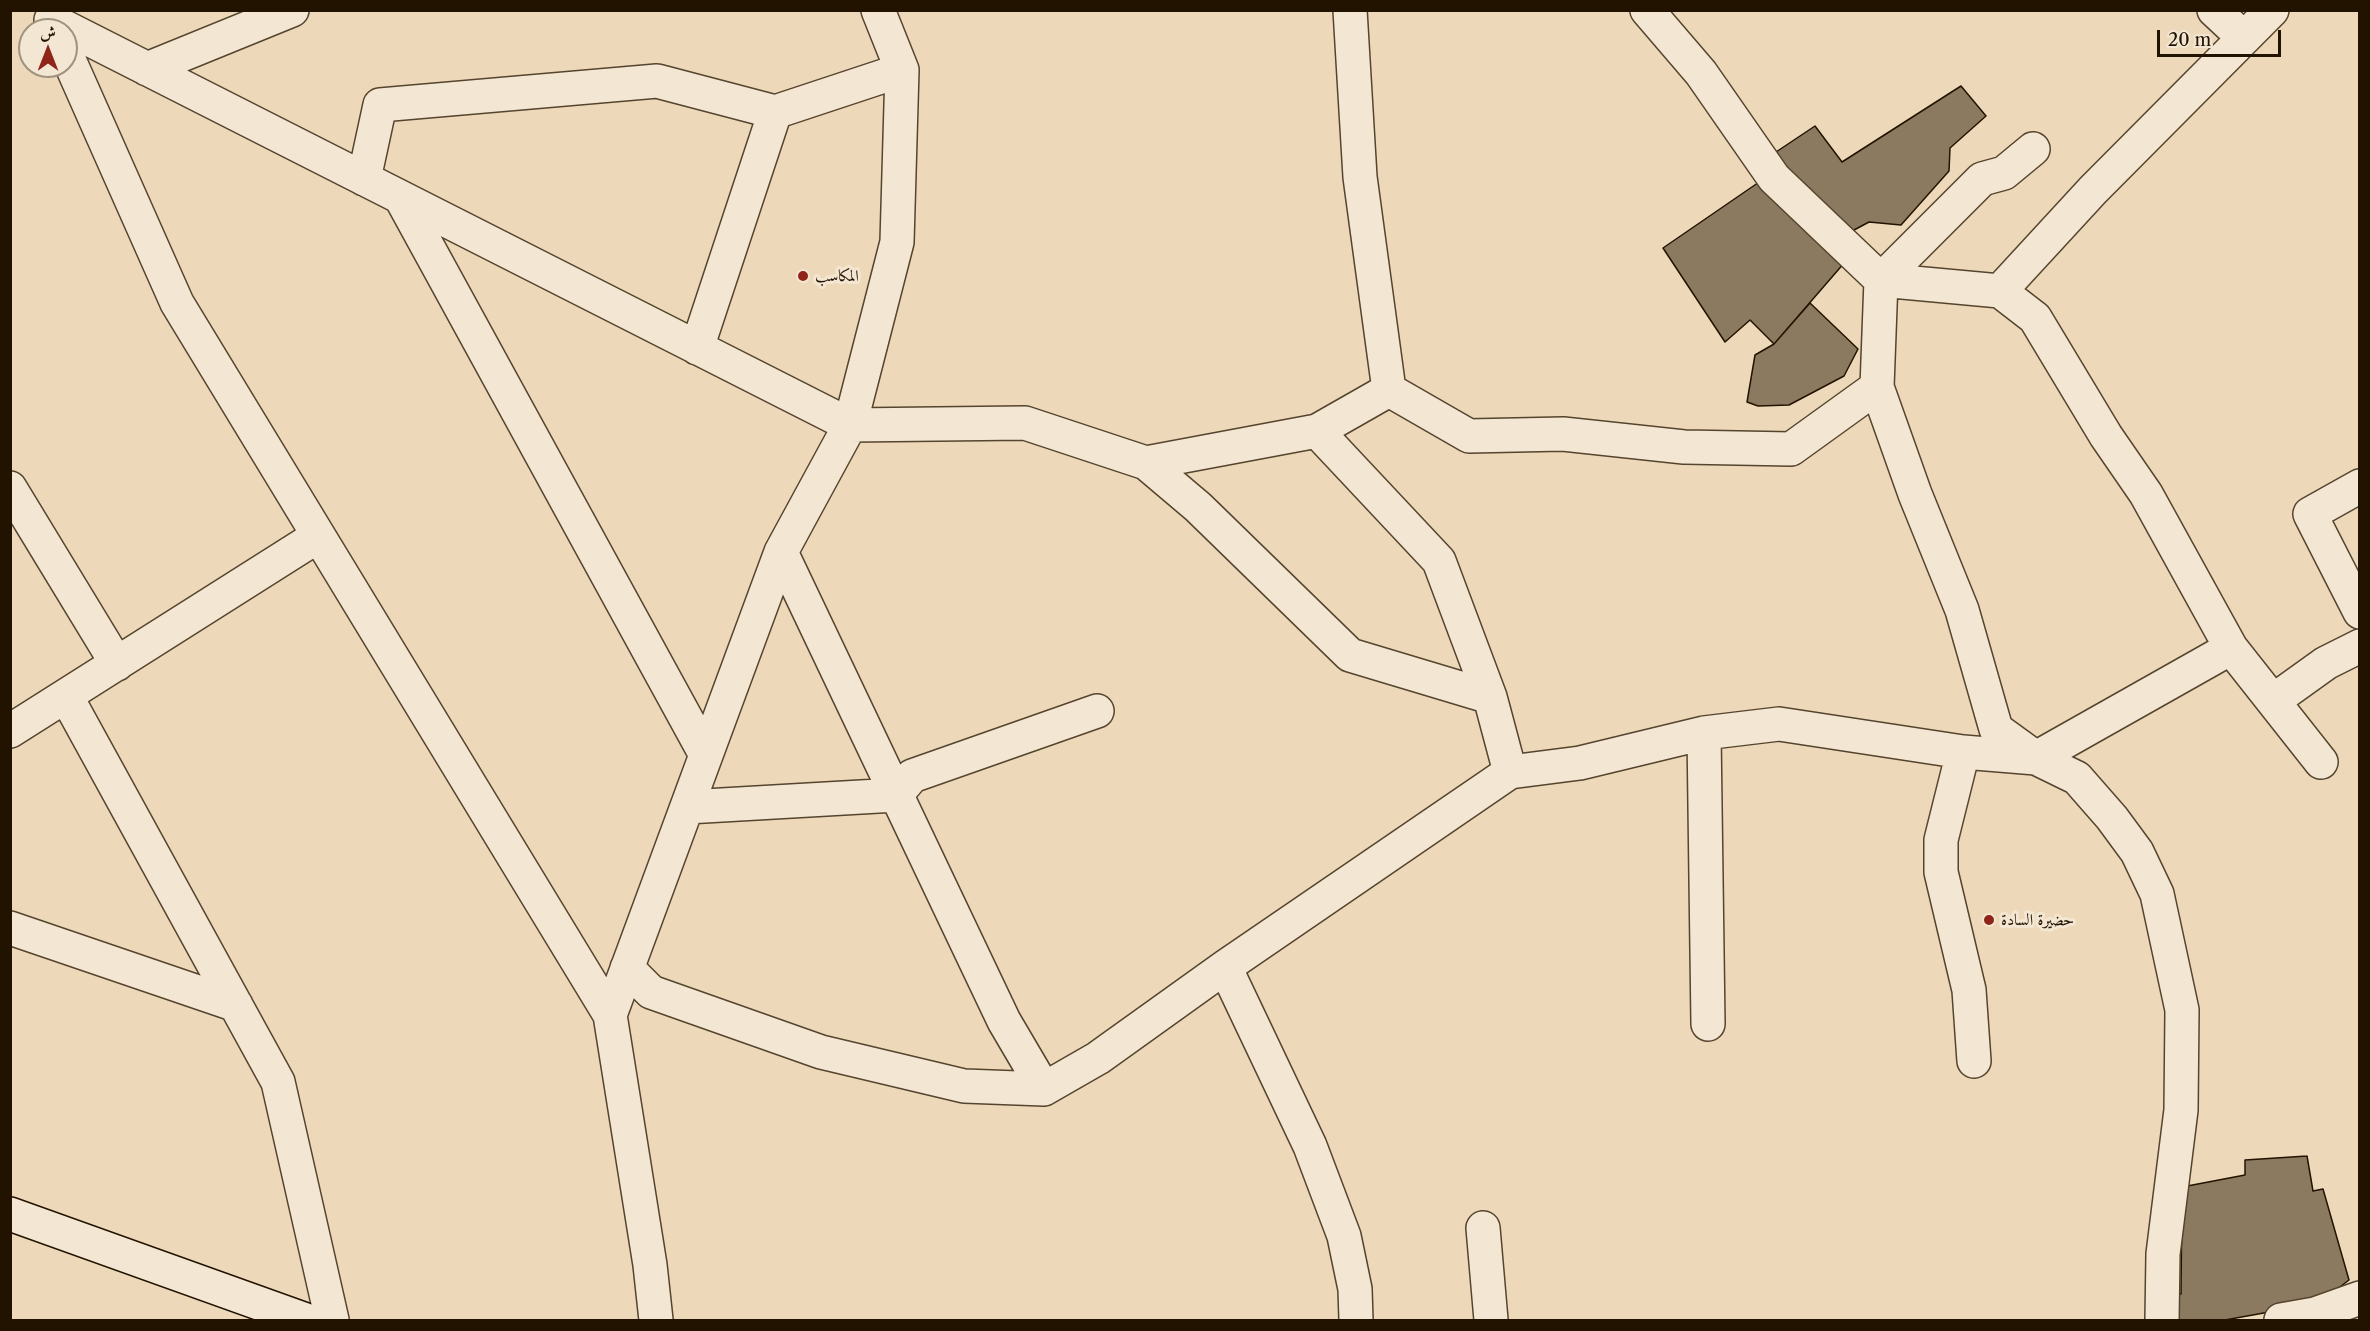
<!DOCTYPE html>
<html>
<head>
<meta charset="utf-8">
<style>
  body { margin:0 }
  #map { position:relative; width:2370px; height:1331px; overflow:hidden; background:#edd9b9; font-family:"Libre Caslon Text",Amiri,serif }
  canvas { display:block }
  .frame { position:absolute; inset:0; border:12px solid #221300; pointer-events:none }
  .north { position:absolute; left:18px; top:18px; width:60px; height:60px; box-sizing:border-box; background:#f3e6d2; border:2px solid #9f927e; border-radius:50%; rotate:0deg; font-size:16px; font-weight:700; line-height:24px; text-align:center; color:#221300 }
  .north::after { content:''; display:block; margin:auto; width:21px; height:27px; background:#8f2418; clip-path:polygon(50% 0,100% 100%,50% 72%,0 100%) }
  .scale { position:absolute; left:2157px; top:30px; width:124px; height:27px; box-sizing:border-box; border:3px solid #221300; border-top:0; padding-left:8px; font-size:18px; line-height:21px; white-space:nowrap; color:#221300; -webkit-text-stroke:4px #f3e6d2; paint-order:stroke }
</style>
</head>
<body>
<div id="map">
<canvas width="2370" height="1331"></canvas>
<div class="frame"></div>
<div class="north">ش</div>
<div class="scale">20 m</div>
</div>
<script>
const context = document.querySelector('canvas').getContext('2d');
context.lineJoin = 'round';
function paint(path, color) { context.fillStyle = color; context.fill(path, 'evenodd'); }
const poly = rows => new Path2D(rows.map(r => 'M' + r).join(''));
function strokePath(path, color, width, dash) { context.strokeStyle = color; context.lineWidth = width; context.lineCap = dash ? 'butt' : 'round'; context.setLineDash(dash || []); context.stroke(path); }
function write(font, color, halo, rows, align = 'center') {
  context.font = font + ' "Libre Caslon Text",Amiri,serif'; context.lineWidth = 6; context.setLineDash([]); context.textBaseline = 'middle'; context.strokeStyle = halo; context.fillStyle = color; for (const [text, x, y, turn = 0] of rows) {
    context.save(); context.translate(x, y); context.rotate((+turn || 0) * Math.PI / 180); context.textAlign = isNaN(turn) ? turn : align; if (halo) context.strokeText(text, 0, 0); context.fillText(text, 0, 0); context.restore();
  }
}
const building = poly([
  [1961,86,1986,116,1950,148,1949,171,1901,225,1869,222,1841,237,1773,154,1815,126,1842,162,1961,86],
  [1765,178,1845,262,1774,344,1750,320,1725,342,1663,248,1765,178],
  [1810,303,1858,349,1844,376,1789,405,1758,406,1747,402,1755,355,1774,344,1810,303],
  [2307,1156,2313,1191,2323,1189,2349,1280,2319,1303,2225,1320,2172,1320,2169,1294,2181,1294,2182,1187,2245,1175,2245,1160,2307,1156]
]);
const minor = poly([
  [1350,10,1360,177,1389,390],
  [1647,10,1701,73,1774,178,1881,280,1877,387],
  [2214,10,2244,38],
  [51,20,850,425,1025,423,1146,463,1317,431,1389,390,1469,436,1563,434,1684,447,1791,449,1877,387,1915,494,1962,610,1996,729,2036,758,2077,778,2112,818,2137,852,2157,894,2182,1010,2181,1110,2163,1254,2162,1320],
  [66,53,177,303,610,1015],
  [147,69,292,10],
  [2033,149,2004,173,1982,179,1881,280,2000,291,2035,318,2106,436,2146,494,2231,648,2321,762],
  [364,179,380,105,657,81,775,112],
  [401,198,706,755],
  [2000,291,2093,190,2272,10],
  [697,348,775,112,902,70],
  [1317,431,1439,561,1490,697,1510,772],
  [1146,463,1198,507,1350,655,1490,697],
  [2360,486,2310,514,2360,612],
  [10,488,117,664],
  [781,552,1004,1021,1044,1089],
  [66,696,278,1082,332,1320],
  [2273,701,2326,663,2360,646],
  [10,731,318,536],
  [1704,733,1708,1024],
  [1963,752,1941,840,1941,872,1969,990,1974,1061],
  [687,807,896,795,912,776,1097,711],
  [10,928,236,1005],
  [1225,967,1310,1146,1344,1236,1355,1289,1356,1320],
  [627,968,651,992,821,1052,964,1086,1044,1089,1098,1058,1225,967,1510,772,1580,763,1704,733,1779,724,1963,752,2036,758,2231,648],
  [1483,1228,1491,1320],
  [656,1320,650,1265,610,1015,781,552,850,425,897,242,902,70,878,10],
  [2281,1320,2315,1314,2360,1298]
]);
const secondary = poly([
  [10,1214,306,1320]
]);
const markers = [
  [803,276,6,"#8f2418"],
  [1989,920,6,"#8f2418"]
];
const poiNames = [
  ["المكاسب",815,276],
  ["حضيرة السادة",2001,920]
];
paint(building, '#8c7a60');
strokePath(building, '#221300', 1.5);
strokePath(minor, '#55442e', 36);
strokePath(secondary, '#221300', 36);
strokePath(minor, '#f3e6d2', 33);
strokePath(secondary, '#f3e6d2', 33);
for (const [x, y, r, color] of markers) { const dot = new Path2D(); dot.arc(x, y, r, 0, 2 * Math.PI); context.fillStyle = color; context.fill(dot); strokePath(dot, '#f3e6d2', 2); }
write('16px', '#221300', '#f3e6d2', poiNames, 'left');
</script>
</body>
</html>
